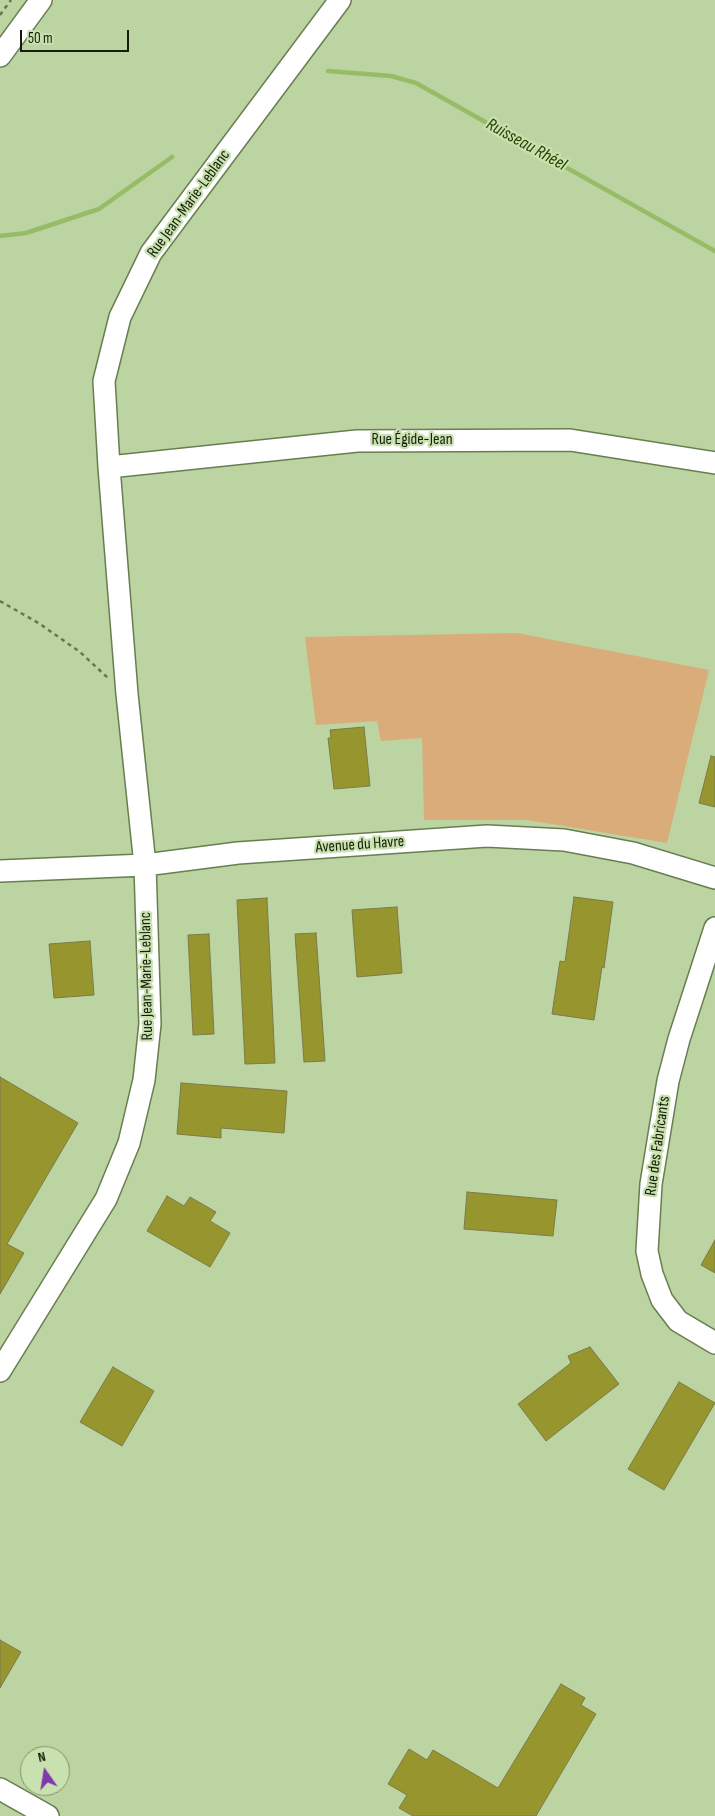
<!DOCTYPE html>
<html>
<head>
<meta charset="utf-8">
<style>
  body { margin:0 }
  #map { position:relative; width:715px; height:1816px; overflow:hidden; background:#bcd4a2; font-family:"Sofia Sans Condensed",sans-serif }
  canvas { display:block }
  .north { position:absolute; left:20px; top:1746px; width:50px; height:50px; box-sizing:border-box; background:#c9e1af; border:1px solid #81936d; border-radius:50%; rotate:347deg; font-size:14px; font-weight:700; line-height:20px; text-align:center; color:#141d0a }
  .north::after { content:''; display:block; margin:auto; width:18px; height:22px; background:#7e39ac; clip-path:polygon(50% 0,100% 100%,50% 72%,0 100%) }
  .scale { position:absolute; left:20px; top:30px; width:109px; height:22px; box-sizing:border-box; border:2px solid #141d0a; border-top:0; padding-left:6px; font-size:15px; line-height:18px; white-space:nowrap; color:#141d0a; -webkit-text-stroke:4px #c9e1af; paint-order:stroke }
</style>
</head>
<body>
<div id="map">
<canvas width="715" height="1816"></canvas>
<div class="north">N</div>
<div class="scale">50 m</div>
</div>
<script>
const context = document.querySelector('canvas').getContext('2d');
context.lineJoin = 'round';
function paint(path, color) { context.fillStyle = color; context.fill(path, 'evenodd'); }
const poly = rows => new Path2D(rows.map(r => 'M' + r).join(''));
function strokePath(path, color, width, dash) { context.strokeStyle = color; context.lineWidth = width; context.lineCap = dash ? 'butt' : 'round'; context.setLineDash(dash || []); context.stroke(path); }
function write(font, color, halo, rows, align = 'center') {
  context.font = font + ' "Sofia Sans Condensed",sans-serif'; context.lineWidth = 4.5; context.setLineDash([]); context.textBaseline = 'middle'; context.strokeStyle = halo; context.fillStyle = color; for (const [text, x, y, turn = 0] of rows) {
    context.save(); context.translate(x, y); context.rotate((+turn || 0) * Math.PI / 180); context.textAlign = isNaN(turn) ? turn : align; if (halo) context.strokeText(text, 0, 0); context.fillText(text, 0, 0); context.restore();
  }
}
const green = poly([
  [517,633,709,670,667,843,527,820,424,820,422,738,381,741,377,721,316,725,305,637]
]);
const stream = poly([
  [328,71,391,76,416,83,715,251],
  [0,236,26,233,99,209,172,157]
]);
const building = poly([
  [364,727,370,786,334,789,328,738,331,738,330,730,364,727],
  [711,756,715,757,715,807,699,803,711,756],
  [574,897,613,902,604,968,602,967,594,1020,552,1014,560,961,565,962,574,897],
  [267,898,275,1063,245,1064,237,900,267,898],
  [397,907,402,973,357,977,352,910,397,907],
  [316,933,325,1061,304,1062,295,934,316,933],
  [209,934,214,1034,193,1035,188,935,209,934],
  [90,941,94,995,54,998,49,944,90,941],
  [0,1077,78,1123,7,1244,24,1253,0,1294,0,1077],
  [181,1083,287,1091,284,1133,221,1128,221,1138,177,1134,181,1083],
  [467,1192,557,1200,553,1236,464,1229,467,1192],
  [167,1196,184,1206,190,1197,216,1212,210,1221,230,1233,210,1267,147,1231,167,1196],
  [715,1240,715,1273,701,1265,715,1240],
  [590,1347,619,1384,546,1441,518,1404,571,1363,568,1356,590,1347],
  [113,1367,154,1391,122,1446,80,1422,113,1367],
  [679,1382,715,1403,664,1490,628,1469,679,1382],
  [0,1640,21,1652,0,1688,0,1640],
  [561,1684,585,1698,581,1705,596,1714,536,1816,413,1816,399,1808,407,1795,388,1784,409,1749,427,1760,433,1750,498,1788,561,1684]
]);
const path = poly([
  [0,15,11,0],
  [0,601,40,624,80,652,108,678]
]);
const minor = poly([
  [0,56,41,0],
  [109,467,357,441,570,440,715,463],
  [0,871,145,865,238,853,487,836,564,840,633,853,715,878],
  [715,928,679,1039,668,1081,651,1184,647,1251,652,1274,662,1300,678,1321,715,1343],
  [0,1371,106,1199,129,1143,144,1080,150,1024,145,865,127,694,109,467,104,381,120,317,151,253,340,0],
  [0,1789,48,1816]
]);
const streetNames = [
  ["Rue Jean-Marie-Leblanc",189,204,-54],
  ["Rue Égide-Jean",412,440],
  ["Avenue du Havre",360,845,-4],
  ["Rue Jean-Marie-Leblanc",147,976,-91],
  ["Rue des Fabricants",658,1146,-82]
];
const waterNames = [
  ["Ruisseau Rhéel",526,145,29]
];
paint(green, '#daac7a');
strokePath(stream, '#96bd66', 4.5);
paint(building, '#96952e');
strokePath(building, '#7b7b48', 1);
strokePath(minor, '#687e50', 24);
strokePath(path, '#677755', 2.5, [4, 4]);
strokePath(minor, '#fff', 21);
write('16px', '#141d0a', '#c9e1af', streetNames);
write('italic 18px', '#2a4200', '#c9e1af', waterNames);
</script>
</body>
</html>
